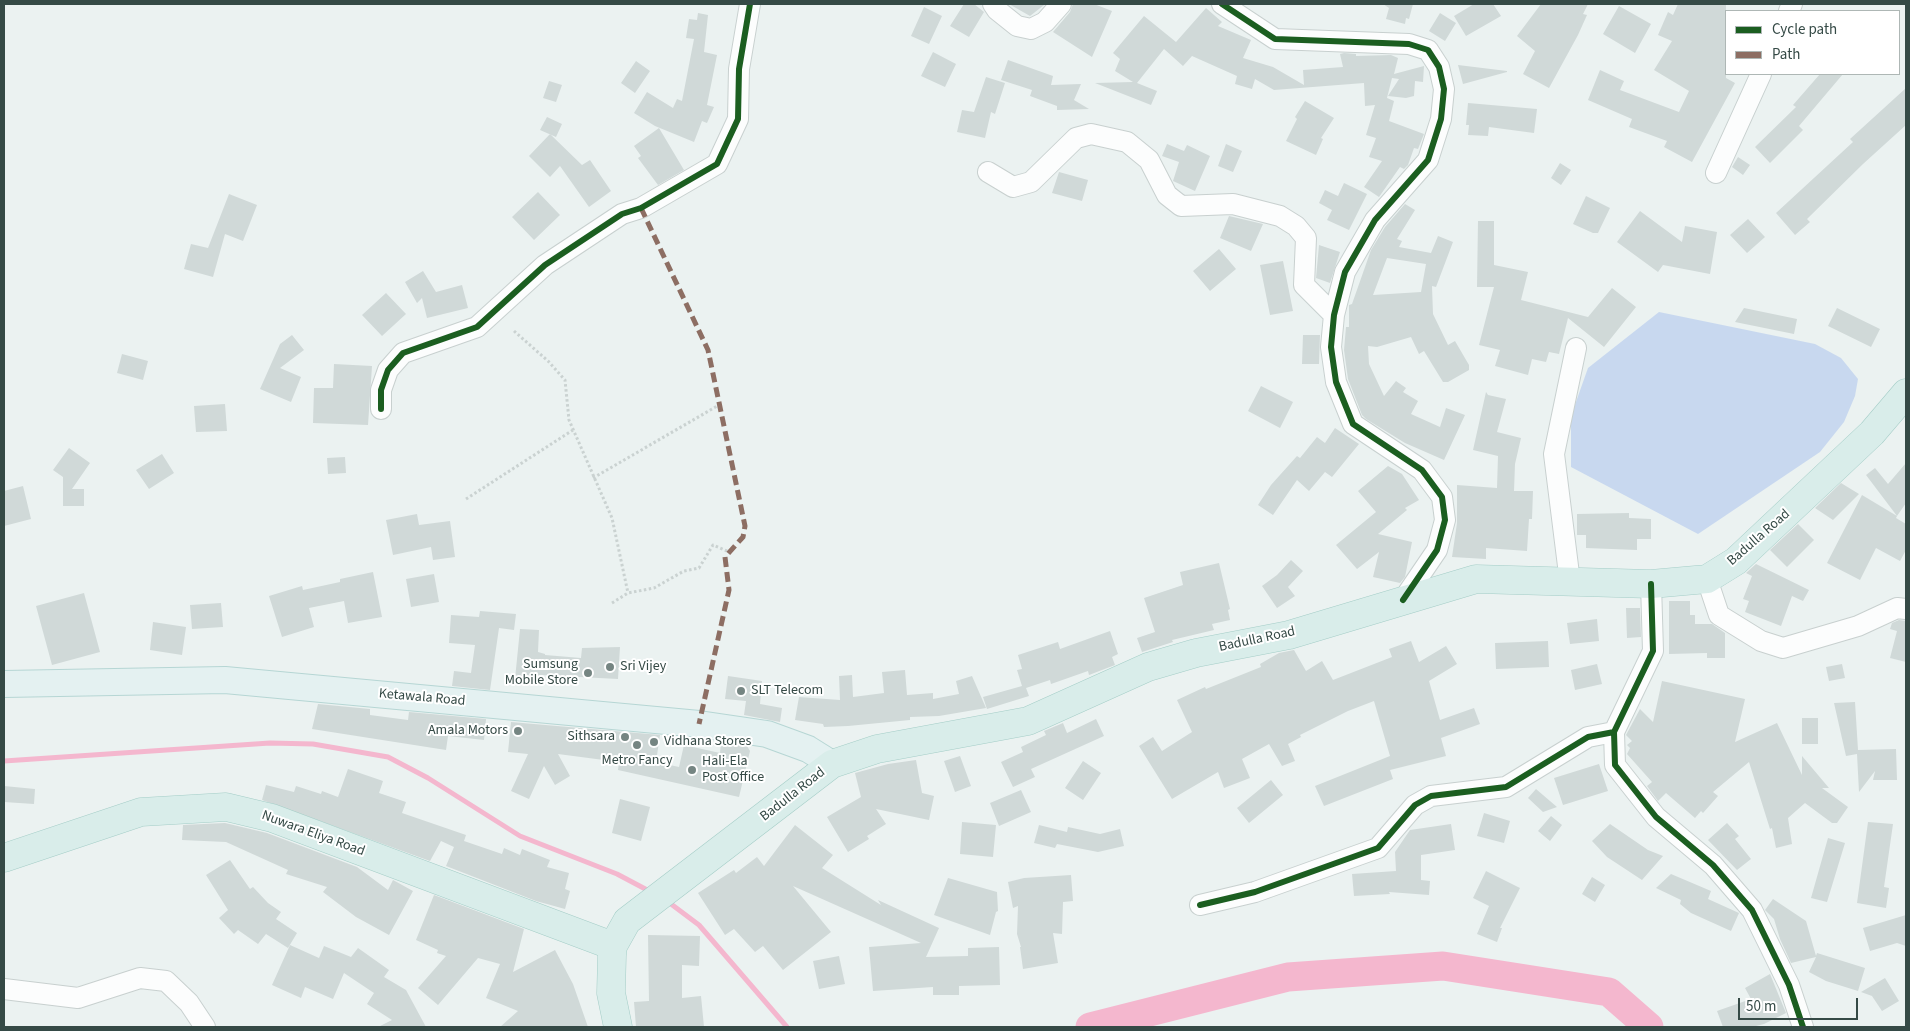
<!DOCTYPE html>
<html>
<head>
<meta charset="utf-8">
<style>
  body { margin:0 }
  #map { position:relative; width:1910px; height:1031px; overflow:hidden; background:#ebf2f1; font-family:"Source Sans 3",sans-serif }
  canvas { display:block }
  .frame { position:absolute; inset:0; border:5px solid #354a46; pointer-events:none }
  .legend { position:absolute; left:1725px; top:10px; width:175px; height:65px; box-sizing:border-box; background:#fff; border:1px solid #aeb7b5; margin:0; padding:6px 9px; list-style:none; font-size:15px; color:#354a46 }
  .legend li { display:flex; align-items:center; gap:10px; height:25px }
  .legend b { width:25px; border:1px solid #aeb7b5 }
  .scale { position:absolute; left:1738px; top:998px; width:120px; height:22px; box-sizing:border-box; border:2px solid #354a46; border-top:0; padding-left:6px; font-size:15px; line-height:18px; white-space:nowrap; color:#354a46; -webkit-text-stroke:4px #fff; paint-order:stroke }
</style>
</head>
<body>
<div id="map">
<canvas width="1910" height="1031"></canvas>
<div class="frame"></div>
<ul class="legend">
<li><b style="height:6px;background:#1b5e20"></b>Cycle path</li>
<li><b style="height:6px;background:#8d6e63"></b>Path</li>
</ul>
<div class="scale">50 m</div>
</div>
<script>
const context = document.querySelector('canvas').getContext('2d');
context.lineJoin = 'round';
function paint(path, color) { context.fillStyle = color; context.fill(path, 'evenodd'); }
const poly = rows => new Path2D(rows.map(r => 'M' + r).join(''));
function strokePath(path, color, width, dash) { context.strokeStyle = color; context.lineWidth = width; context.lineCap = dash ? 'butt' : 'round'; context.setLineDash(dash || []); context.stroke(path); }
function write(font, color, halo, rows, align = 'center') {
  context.font = font + ' "Source Sans 3",sans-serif'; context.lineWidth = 4; context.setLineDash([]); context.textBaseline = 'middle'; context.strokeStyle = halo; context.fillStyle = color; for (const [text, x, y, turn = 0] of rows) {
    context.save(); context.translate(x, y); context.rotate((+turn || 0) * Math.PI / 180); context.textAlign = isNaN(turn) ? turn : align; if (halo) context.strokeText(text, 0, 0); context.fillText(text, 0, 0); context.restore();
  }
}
const green = poly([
  [1659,312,1815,344,1841,358,1858,379,1855,396,1844,422,1820,452,1698,534,1571,467,1571,416,1588,368]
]);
const stream = poly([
  [4,761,270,743,313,744,388,757,428,778,520,836,617,874,651,892],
  [667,901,699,925,787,1027]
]);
const river = poly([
  [1090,1027,1288,977,1443,966,1609,992,1649,1027]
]);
const building = poly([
  [964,4,974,4,984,12,969,37,950,26],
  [1009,4,1041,4,1044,5,1030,16],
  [1073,4,1094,4,1112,11,1092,57,1053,32,1070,12],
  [1383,4,1413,4,1409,19,1406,18,1405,24,1386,19,1389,8],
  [1474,4,1493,4,1501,16,1466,36,1454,16],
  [1541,4,1588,4,1583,14,1587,15,1578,35,1549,88,1523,74,1535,51,1517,36],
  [1678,4,1726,4,1726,78,1735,83,1692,162,1664,147,1667,141,1629,127,1632,119,1588,100,1600,70,1624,81,1620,90,1679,112,1689,91,1654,70,1672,41,1658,35,1668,12,1673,15],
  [1619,6,1651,24,1635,53,1603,34],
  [924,7,942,16,929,44,911,36],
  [1206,8,1222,22,1218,26,1251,40,1243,58,1273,67,1304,85,1303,70,1343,67,1340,54,1344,53,1356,54,1356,56,1391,55,1398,58,1394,74,1424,66,1423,82,1415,81,1414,96,1406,98,1388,96,1399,79,1392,78,1387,98,1394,101,1389,121,1424,134,1418,149,1414,148,1408,165,1404,169,1400,167,1379,197,1364,187,1382,161,1369,157,1376,138,1366,135,1375,105,1365,106,1364,83,1274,90,1255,79,1252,89,1235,84,1237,76,1192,56,1183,66,1164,49,1137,83,1157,91,1151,105,1095,83,1133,82,1115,71,1120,59,1113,53,1144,16,1176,42],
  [698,13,708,15,704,52,717,55,707,105,714,107,707,123,702,121,694,142,655,126,634,113,647,92,673,108,677,99,682,101,694,39,686,38,689,19,697,20],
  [1440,13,1456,23,1445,41,1429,31],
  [933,52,956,64,945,87,921,76],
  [1008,60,1053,76,1051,85,1081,84,1074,100,1089,109,1057,110,1057,106,1030,96,1032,90,1001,80],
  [636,61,650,71,635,93,621,83],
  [1458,65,1507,71,1507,72,1463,84],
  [1820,74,1843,74,1799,126,1803,130,1770,163,1755,147,1796,107,1793,105],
  [986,77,1005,83,995,114,991,112,985,138,957,132,962,110,974,112],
  [549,81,562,85,556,102,543,98],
  [1906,88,1906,125,1863,164,1807,219,1810,222,1795,235,1776,213,1853,142,1850,139],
  [1305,101,1334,118,1321,138,1323,139,1316,155,1286,141,1297,119,1295,117],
  [1468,103,1537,109,1534,133,1489,127,1488,136,1468,135,1469,125,1466,125],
  [547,117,562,124,556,137,540,130],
  [659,128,684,170,658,185,638,158,641,156,634,146],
  [550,134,582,165,590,160,611,191,589,207,560,166,550,177,529,156],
  [1167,144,1184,151,1187,145,1210,156,1195,191,1173,181,1179,162,1162,156],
  [1226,144,1242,151,1233,172,1218,166],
  [1738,157,1750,165,1743,175,1732,167],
  [1560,163,1571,170,1561,185,1551,178],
  [1059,172,1088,180,1082,201,1052,193],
  [1344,183,1367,194,1349,230,1327,220,1332,210,1319,203,1325,190,1338,196],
  [538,192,560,215,534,240,512,217],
  [229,194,257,205,243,241,225,234,213,277,184,269,191,244,208,248],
  [1586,196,1610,208,1598,233,1593,233,1573,224],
  [1405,204,1415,210,1397,239,1402,241,1399,247,1431,253,1438,236,1453,242,1436,287,1432,286,1433,314,1448,345,1455,341,1469,365,1469,370,1448,382,1443,382,1424,351,1419,354,1411,337,1377,347,1368,346,1369,364,1384,396,1396,381,1406,388,1403,392,1418,401,1411,414,1440,427,1446,408,1465,415,1444,460,1405,443,1366,419,1362,415,1348,379,1344,350,1346,327,1349,327,1349,305,1352,304,1371,250,1385,227],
  [1387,258,1426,264,1421,292,1373,295],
  [1640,211,1682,242,1685,226,1717,232,1710,274,1663,265,1658,272,1617,242],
  [1229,216,1263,224,1251,251,1220,238],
  [1748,219,1765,237,1747,253,1730,235],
  [1478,221,1494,221,1494,265,1528,272,1521,300,1588,317,1612,288,1636,307,1604,347,1568,318,1559,354,1549,352,1546,362,1532,359,1528,375,1495,366,1500,350,1479,345,1494,287,1477,287],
  [1319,245,1340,252,1330,283,1316,278],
  [1219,249,1236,269,1210,291,1193,271],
  [1283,261,1293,311,1270,315,1260,265],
  [423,271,436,292,462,285,468,308,427,318,422,298,417,303,405,282],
  [386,293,406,314,382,336,362,315],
  [1744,308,1797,319,1794,334,1735,322],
  [1837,308,1880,329,1871,347,1828,326],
  [292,335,304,350,280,368,301,377,291,402,260,389,280,344],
  [1303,335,1320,335,1319,364,1302,364],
  [122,354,148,361,143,380,117,373],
  [334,364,372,366,368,425,313,423,314,388,333,388],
  [1261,386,1293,402,1280,428,1248,411],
  [1486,392,1488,395,1506,399,1497,432,1521,438,1515,464,1514,491,1533,491,1532,519,1529,519,1527,551,1486,548,1486,559,1452,557,1457,523,1457,485,1497,488,1498,456,1473,450],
  [225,404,227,431,196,432,194,406],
  [1335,428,1359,444,1332,477,1325,472,1309,491,1297,480,1273,515,1258,505,1271,485,1297,456,1300,458,1317,437,1325,443],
  [69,448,90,463,72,489,84,489,84,506,63,506,63,477,53,470],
  [162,454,174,473,149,489,136,470],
  [345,457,346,473,328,474,327,458],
  [1906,463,1906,503,1897,516,1866,475,1875,468,1888,484],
  [1388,466,1402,474,1419,500,1405,508,1407,510,1378,534,1412,542,1405,577,1400,583,1373,577,1379,552,1357,569,1336,545,1376,512,1358,491],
  [1841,483,1859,494,1833,520,1815,508],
  [23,486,31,519,4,526,4,491],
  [1862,495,1897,516,1896,518,1906,524,1906,550,1900,561,1876,548,1860,580,1827,563],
  [1629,513,1629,518,1651,519,1651,539,1637,539,1637,550,1586,548,1586,535,1577,535,1577,514],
  [417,514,419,525,450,521,455,557,433,560,431,547,393,555,386,520],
  [1798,524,1814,540,1787,567,1770,550],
  [1291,560,1303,571,1288,587,1295,596,1277,608,1262,586,1277,575],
  [1219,563,1230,609,1228,610,1230,620,1212,624,1214,630,1172,640,1173,642,1142,652,1137,638,1155,632,1144,598,1183,585,1180,572],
  [1756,564,1809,590,1803,601,1792,596,1781,626,1745,612,1749,601,1743,599,1752,576,1746,573],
  [373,572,382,617,348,623,344,601,309,608,314,627,282,637,269,596,302,586,303,590,340,582,340,579],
  [434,574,439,602,411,607,406,579],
  [84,593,100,652,52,665,36,606],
  [1669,601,1690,601,1690,615,1695,615,1695,624,1712,624,1725,633,1725,658,1707,658,1707,653,1669,654],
  [221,603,223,627,192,629,190,605],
  [1626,608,1640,608,1641,637,1627,638],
  [480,611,516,614,514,630,499,628,490,690,452,686,454,671,471,673,475,645,449,643,451,615,479,617],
  [1597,619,1599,641,1570,644,1567,623],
  [1899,620,1906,621,1906,662,1890,658,1897,631,1890,629,1892,623],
  [153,622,186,627,182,655,150,650],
  [520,629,539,630,538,652,545,654,545,655,581,658,582,648,620,647,618,679,541,675,537,676,536,682,515,679],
  [1110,631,1118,654,1112,657,1115,665,1089,675,1088,671,1051,684,1050,680,1026,688,1029,696,987,709,983,697,1022,686,1017,670,1022,669,1018,655,1058,642,1060,649],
  [1411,641,1419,662,1446,646,1457,664,1429,681,1440,720,1474,708,1480,724,1441,738,1446,756,1390,770,1393,779,1324,806,1315,786,1390,756,1374,701,1348,711,1300,735,1301,737,1288,744,1295,761,1282,766,1269,744,1242,759,1250,778,1224,788,1218,772,1172,799,1139,746,1153,737,1162,751,1192,732,1177,700,1205,687,1206,689,1261,667,1260,664,1279,653,1294,650,1306,671,1322,661,1333,680,1392,657,1389,649],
  [1548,641,1549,667,1496,669,1495,643],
  [1597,664,1602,684,1575,690,1571,670],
  [1842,664,1845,678,1829,681,1826,667],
  [905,670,907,695,933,693,933,699,959,694,956,681,972,676,986,708,939,716,910,717,910,720,848,726,824,727,823,724,795,720,799,697,840,700,839,676,852,675,853,697,884,693,882,672],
  [728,676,762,681,760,704,782,708,780,722,744,715,746,701,725,699],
  [1662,681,1745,699,1735,742,1777,723,1802,775,1802,756,1829,788,1822,788,1848,807,1837,823,1832,823,1805,803,1788,818,1792,844,1776,848,1772,828,1770,829,1749,762,1713,792,1718,796,1703,813,1701,811,1695,818,1666,793,1658,801,1647,786,1652,782,1627,754,1630,748,1627,745,1632,741,1626,735,1640,709,1653,722],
  [1855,702,1858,750,1896,749,1897,780,1873,780,1875,771,1859,792,1857,754,1846,756,1834,703],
  [318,704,370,709,370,715,408,720,409,712,486,719,484,740,448,736,446,750,312,729],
  [1802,718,1818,718,1818,744,1802,744],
  [1096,719,1104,736,1031,769,1035,777,1013,787,1001,762,1023,752,1021,747,1046,735,1044,731,1063,723,1067,733],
  [511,722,660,735,656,762,679,767,684,745,720,753,721,742,747,746,750,751,739,797,618,770,619,762,558,754,570,776,555,785,544,766,529,799,511,791,528,754,508,752],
  [960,756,971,786,955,792,944,761],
  [916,760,922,793,934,796,929,820,876,809,886,824,867,836,869,839,848,852,827,817,861,797,855,773,888,764],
  [1083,761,1101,773,1083,800,1065,788],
  [1599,764,1608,791,1563,805,1554,778],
  [348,769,383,781,379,793,406,802,402,813,466,835,464,841,502,854,504,848,520,855,522,849,550,860,547,867,569,873,565,889,570,891,565,909,536,901,446,866,454,847,441,841,430,861,262,800,266,785,294,792,296,786,321,794,322,791,338,797],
  [1271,780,1283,795,1249,823,1237,808],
  [4,786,35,789,34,804,4,802],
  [1536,789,1557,807,1543,812,1528,798],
  [1021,790,1031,812,999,826,990,803],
  [620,799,650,807,641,841,612,833],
  [1484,813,1510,821,1504,843,1477,836],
  [1551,816,1562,825,1550,841,1538,831],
  [962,822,996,825,993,857,960,854],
  [1868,822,1893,824,1884,887,1889,888,1886,908,1857,903],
  [225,823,267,833,357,867,388,890,393,880,413,891,389,935,356,917,323,892,327,887,286,874,288,870,226,842,182,840,183,825],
  [1727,823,1739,836,1735,839,1751,859,1737,870,1708,840],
  [1451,824,1455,850,1421,855,1421,880,1430,881,1429,895,1389,892,1390,894,1354,896,1352,874,1396,871,1395,852,1410,830],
  [1610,824,1648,850,1663,856,1642,880,1607,857,1592,841],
  [795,825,833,855,822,868,881,905,878,900,939,928,926,957,968,956,968,948,999,947,1000,985,959,986,959,995,933,995,933,987,873,991,869,947,921,943,793,886,831,932,783,970,763,946,755,952,734,929,725,935,698,893,734,870,736,873,757,857,764,866],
  [1039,825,1067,832,1068,827,1100,834,1120,829,1124,846,1098,852,1057,844,1055,848,1034,843],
  [1828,838,1845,843,1827,902,1811,898],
  [230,860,250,889,253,887,268,903,281,912,276,919,297,933,288,948,266,934,258,944,238,930,234,934,219,918,228,910,206,875],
  [1486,871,1520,888,1500,928,1502,928,1497,942,1477,934,1489,906,1473,898],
  [1671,874,1711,891,1708,899,1739,913,1731,931,1691,913,1680,904,1681,900,1656,888],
  [1071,875,1073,901,1063,902,1062,934,1053,933,1058,963,1023,969,1020,947,1021,947,1017,934,1018,906,1013,908,1008,882,1024,878],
  [1592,877,1605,885,1595,902,1582,894],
  [948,878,997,892,998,911,996,912,990,935,934,915],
  [434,895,524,929,513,972,555,950,573,984,588,1027,500,1027,518,1011,486,998,500,964,478,958,438,1005,418,988,446,956,437,953,438,950,416,940],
  [1773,899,1806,921,1816,956,1817,953,1865,968,1858,991,1826,981,1809,972,1816,957,1791,963,1780,939,1774,919,1765,910],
  [1906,915,1906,946,1897,943,1870,951,1863,928],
  [648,935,700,936,699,966,682,965,682,998,701,996,704,1027,636,1027,634,1002,649,1001],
  [290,945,319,958,324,946,351,957,358,948,389,970,384,977,406,990,426,1027,378,1027,392,1020,367,1004,374,993,344,973,333,999,305,987,301,998,272,985],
  [839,956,845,984,819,989,813,961],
  [1770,974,1786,1013,1764,1024,1752,1027,1723,1027,1717,1011,1751,999,1745,988],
  [1885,978,1899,1001,1882,1011,1872,996,1861,992]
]);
const path = poly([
  [514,331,548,361,565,380,569,420,612,518,628,593],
  [593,478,719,405],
  [466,499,573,430],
  [612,603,628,593,654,588,684,571,699,568,713,545,729,552]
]);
const minor = poly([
  [993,4,997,10,1017,26,1031,29,1045,22,1061,4],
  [1222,4,1275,39,1409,44,1428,50,1439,67,1444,89,1441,119,1428,160,1375,220,1345,272,1334,315,1331,347,1336,382,1353,424,1422,470,1442,497,1445,520,1437,550,1403,600],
  [1789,11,1792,4],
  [988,172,1013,187,1031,182,1076,138,1091,134,1127,142,1149,160,1167,195,1181,206,1233,204,1280,216,1296,226,1306,238,1304,285,1334,315],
  [1716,173,1761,74],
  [381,409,381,390,388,370,403,353,477,327,545,265,622,214,641,208,717,164,738,119,739,69,750,4],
  [1707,579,1719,615,1761,641,1783,648,1858,626,1897,608,1906,609],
  [1570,582,1554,454,1576,348],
  [1651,584,1653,651,1614,732,1615,765,1656,817,1713,865,1752,910,1789,985,1803,1027],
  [1200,905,1255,892,1378,848,1415,805,1431,796,1506,787,1588,737,1614,732],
  [4,989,78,998,140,978,166,981,189,1003,205,1027]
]);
const major = poly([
  [4,684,225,680,699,724,767,734,808,749,832,764]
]);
const highway = poly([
  [4,858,141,812,226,807,272,818,613,946],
  [618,1027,611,993,612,955,613,946,627,921,832,764,877,749,1028,721,1148,667,1196,653,1289,635,1476,579,1651,584,1707,579,1736,561,1872,433,1906,393]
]);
const quiet = poly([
  [641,208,708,350,745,526,743,537,725,557,729,590,699,724]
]);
const cycleway = poly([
  [1222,4,1275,39,1409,44,1428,50,1439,67,1444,89,1441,119,1428,160,1375,220,1345,272,1334,315,1331,347,1336,382,1353,424,1422,470,1442,497,1445,520,1437,550,1403,600],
  [381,409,381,390,388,370,403,353,477,327,545,265,622,214,641,208,717,164,738,119,739,69,750,4],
  [1651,584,1653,651,1614,732,1615,765,1656,817,1713,865,1752,910,1789,985,1803,1027],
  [1200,905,1255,892,1378,848,1415,805,1431,796,1506,787,1588,737,1614,732]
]);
const markers = [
  [610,667,5,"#758582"],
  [588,673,5,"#758582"],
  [741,691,5,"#758582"],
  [518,731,5,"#758582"],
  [625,737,5,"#758582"],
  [654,742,5,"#758582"],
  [637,745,5,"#758582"],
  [692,770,5,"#758582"]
];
const streetNames = [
  ["Badulla Road",1759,538,-41],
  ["Badulla Road",1257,640,-12],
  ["Ketawala Road",422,698,5],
  ["Badulla Road",793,795,-38],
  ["Nuwara Eliya Road",313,834,20]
];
const poiNames = [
  ["Sumsung",578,665,"right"],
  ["Mobile Store",578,681,"right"],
  ["Sri Vijey",620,667],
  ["SLT Telecom",751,691],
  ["Amala Motors",508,731,"right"],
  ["Sithsara",615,737,"right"],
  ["Vidhana Stores",664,742],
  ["Metro Fancy",637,761,"center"],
  ["Hali-Ela",702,762],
  ["Post Office",702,778]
];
paint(green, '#c8d8ef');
strokePath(stream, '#f4b7ce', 5);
strokePath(river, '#f4b7ce', 29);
paint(building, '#d0d9d8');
strokePath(minor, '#c8d0cf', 22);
strokePath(major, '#b6d6d4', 28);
strokePath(highway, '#a4cdc7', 29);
strokePath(path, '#cad2d1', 3, [2.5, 2.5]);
strokePath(minor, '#fcfdfd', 20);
strokePath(major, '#e4f1f1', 26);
strokePath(highway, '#d9edea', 28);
strokePath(quiet, '#8d6e63', 5, [10, 5]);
strokePath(cycleway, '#1b5e20', 6);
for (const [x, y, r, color] of markers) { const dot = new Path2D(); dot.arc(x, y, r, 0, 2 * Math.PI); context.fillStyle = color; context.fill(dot); strokePath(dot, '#fff', 2); }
write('14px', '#354a46', '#fff', streetNames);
write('14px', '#354a46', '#fff', poiNames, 'left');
</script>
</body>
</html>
